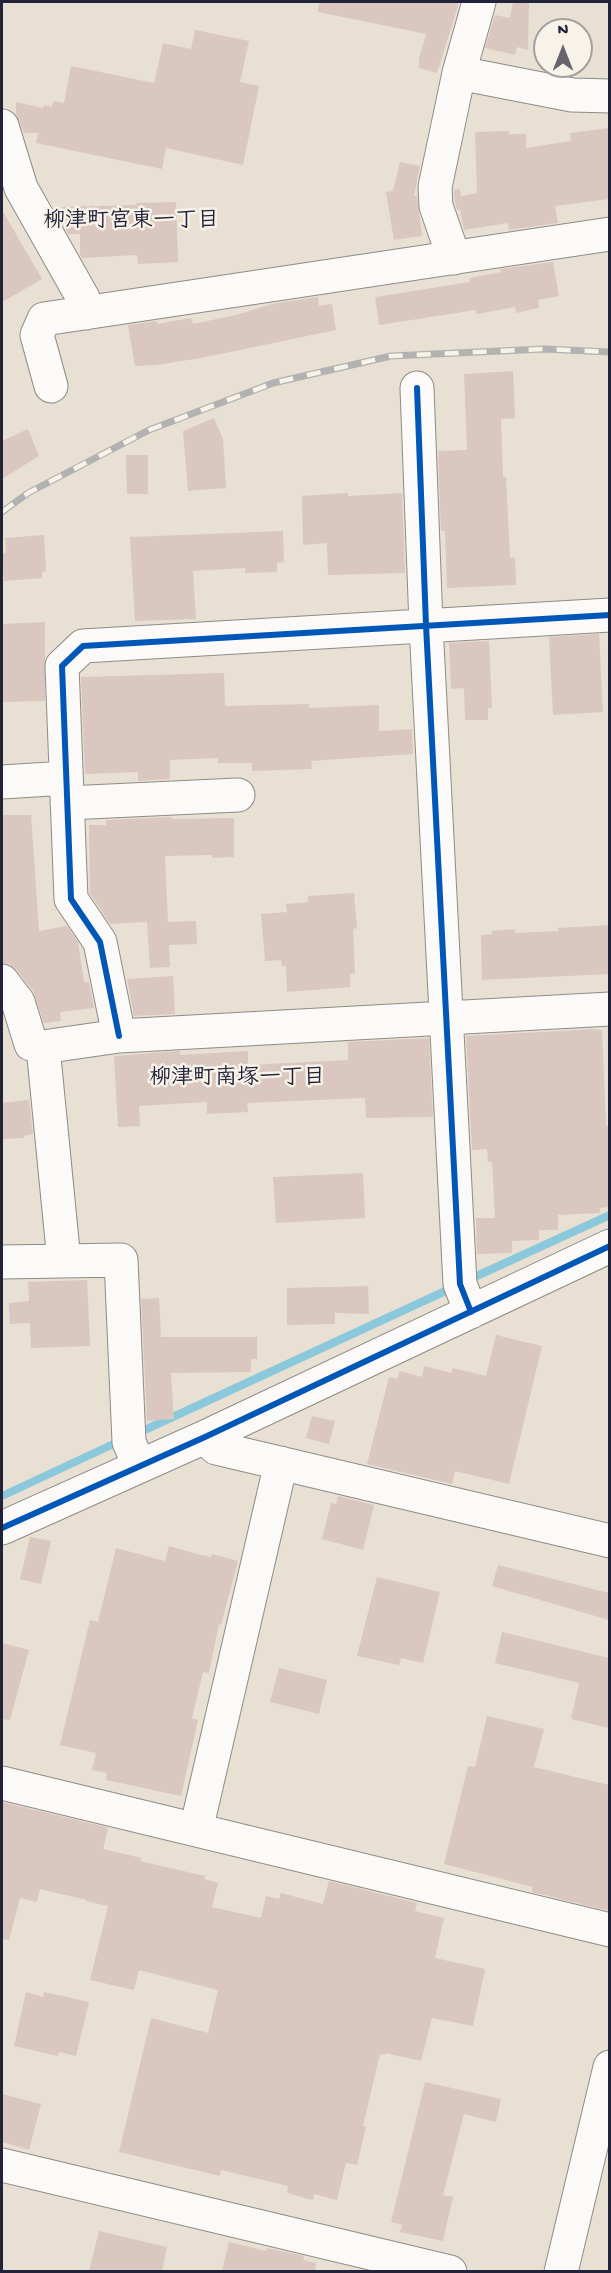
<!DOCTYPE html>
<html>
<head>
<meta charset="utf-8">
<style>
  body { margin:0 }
  #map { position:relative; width:611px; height:2273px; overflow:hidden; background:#e8e0d2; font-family:"Gochi Hand",sans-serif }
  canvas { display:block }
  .frame { position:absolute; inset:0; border:3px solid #22223b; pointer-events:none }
  .north { position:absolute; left:533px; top:18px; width:60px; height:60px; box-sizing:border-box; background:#f7f3e8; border:2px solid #a29fa3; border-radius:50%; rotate:0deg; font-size:16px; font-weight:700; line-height:24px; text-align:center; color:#22223b }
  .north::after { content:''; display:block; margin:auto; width:21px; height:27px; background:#676470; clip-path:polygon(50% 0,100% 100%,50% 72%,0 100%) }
</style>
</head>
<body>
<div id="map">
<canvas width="611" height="2273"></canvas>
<div class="frame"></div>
<div class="north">N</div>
</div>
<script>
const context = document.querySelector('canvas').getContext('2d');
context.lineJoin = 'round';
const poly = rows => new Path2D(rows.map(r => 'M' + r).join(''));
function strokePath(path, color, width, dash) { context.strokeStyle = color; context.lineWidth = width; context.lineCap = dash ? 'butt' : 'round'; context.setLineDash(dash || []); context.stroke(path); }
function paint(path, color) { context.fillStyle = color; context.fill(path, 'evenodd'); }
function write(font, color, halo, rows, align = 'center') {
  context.font = font + ' "Gochi Hand","Klee One",sans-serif'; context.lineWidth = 5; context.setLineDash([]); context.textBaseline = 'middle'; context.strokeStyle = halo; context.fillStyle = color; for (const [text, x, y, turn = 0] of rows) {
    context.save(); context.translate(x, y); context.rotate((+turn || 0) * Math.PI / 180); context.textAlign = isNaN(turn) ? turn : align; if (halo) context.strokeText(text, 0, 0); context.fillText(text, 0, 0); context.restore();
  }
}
const stream = poly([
  [468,1280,610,1215],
  [136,1434,454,1287],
  [2,1496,122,1440]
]);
const building = poly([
  [319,2,458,2,458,6,437,73,419,68,419,59,426,34,318,12],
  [513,2,529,2,528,50,517,47,515,55,485,48,495,15,510,18],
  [195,30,249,41,240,82,259,86,243,165,166,148,162,169,36,143,38,133,24,133,16,114,16,102,43,108,44,105,52,107,53,101,64,103,71,66,154,83,163,43,191,49],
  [609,128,609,199,555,206,558,223,509,230,508,223,464,230,460,209,457,210,455,202,454,190,460,189,461,196,477,193,475,132,509,131,509,134,526,134,526,148,571,141,570,133],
  [400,162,420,166,414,196,417,196,422,236,394,240,386,192,393,191],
  [176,202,178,262,138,264,137,255,82,258,80,254,80,234,68,234,62,223,62,207,136,205,136,203],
  [2,210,42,279,2,302],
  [553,262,559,296,538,300,539,308,516,313,515,307,477,314,476,310,379,325,375,297,470,282,470,278,501,272,500,269],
  [318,297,319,306,332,304,336,330,201,358,156,365,135,366,128,325,157,321,157,324,191,318,193,324,236,315,276,303],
  [513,371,515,418,501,419,503,477,506,477,510,558,515,557,516,585,447,588,445,531,441,531,438,451,467,450,464,374],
  [214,418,223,439,226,488,188,491,183,431],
  [28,429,39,456,2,479,2,441],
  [126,455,148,455,148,494,127,494],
  [348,493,348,496,402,493,405,573,328,575,327,543,303,545,302,496],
  [283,531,284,562,277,563,277,572,245,573,245,568,193,571,196,619,135,621,130,537],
  [44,535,46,571,42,572,42,578,4,581,2,553,6,553,5,538],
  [45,622,45,701,2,702,2,624],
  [599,634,603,712,553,715,549,637],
  [489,641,492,708,488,708,488,720,465,720,464,688,451,689,449,643],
  [224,673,225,706,309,704,309,708,379,705,379,731,412,729,413,754,311,761,312,769,252,771,252,763,218,763,218,758,170,760,170,779,138,781,138,772,85,774,81,677],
  [2,815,31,815,39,931,67,926,78,942,84,982,89,982,94,1008,60,1012,61,1021,44,1023,33,991,16,969,10,964,2,963],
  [172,817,172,819,234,818,234,857,212,858,212,855,165,856,168,922,196,921,197,944,169,945,170,967,150,968,147,922,110,924,90,893,89,825,106,825,106,820],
  [354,893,357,928,353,929,355,973,350,974,350,987,287,992,286,966,282,966,281,960,265,961,261,914,287,912,286,904,308,902,308,896],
  [609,925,609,974,482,980,481,935,492,934,492,931,515,929,515,933,558,931,558,928],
  [173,976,175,1014,134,1016,127,979],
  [597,1029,597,1030,602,1030,606,1126,609,1126,609,1207,600,1208,600,1213,558,1215,558,1230,539,1230,539,1240,512,1241,512,1253,477,1254,476,1218,495,1218,492,1162,488,1162,487,1149,472,1150,466,1036],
  [429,1038,433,1117,366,1118,365,1098,247,1103,248,1112,207,1114,207,1102,139,1106,140,1126,118,1127,114,1056,180,1051,180,1055,248,1051,248,1065,348,1060,348,1042],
  [29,1100,33,1134,24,1136,24,1138,2,1139,2,1103],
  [363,1173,365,1218,276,1223,273,1177],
  [87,1280,90,1346,31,1348,30,1323,10,1324,9,1303,29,1301,28,1282],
  [368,1286,369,1314,335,1313,335,1324,287,1325,287,1288],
  [159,1298,161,1337,257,1337,257,1359,251,1359,251,1372,171,1373,174,1419,147,1421,141,1299],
  [496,1335,542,1346,509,1484,455,1471,452,1484,367,1464,389,1377,397,1379,400,1371,422,1377,424,1366,451,1373,453,1368,486,1376],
  [312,1416,335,1421,329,1444,306,1438],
  [338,1496,374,1505,363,1550,322,1539,331,1503,336,1504],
  [30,1537,51,1541,41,1584,20,1579],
  [169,1546,197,1554,211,1557,212,1554,238,1561,221,1625,219,1624,209,1673,203,1672,192,1718,198,1720,181,1796,106,1780,107,1773,92,1770,96,1753,60,1745,90,1620,98,1622,116,1548,165,1561],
  [498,1565,609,1593,609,1620,492,1586],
  [377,1577,440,1592,423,1663,401,1658,399,1665,357,1656],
  [502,1632,609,1658,609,1728,571,1719,579,1683,495,1663],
  [2,1643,29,1650,10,1720,2,1719],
  [279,1668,327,1680,319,1714,270,1702],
  [487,1716,544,1729,534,1767,609,1785,609,1911,532,1892,533,1887,444,1864,468,1766,475,1767],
  [2,1802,106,1827,108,1829,103,1849,141,1858,140,1861,205,1876,204,1879,218,1883,212,1907,261,1918,266,1896,279,1899,281,1893,323,1904,329,1881,417,1903,415,1911,444,1918,435,1958,485,1969,473,2026,432,2018,421,2061,385,2053,385,2055,380,2054,363,2126,366,2127,357,2165,346,2163,337,2200,314,2194,313,2200,287,2193,288,2186,221,2170,220,2176,119,2152,151,2018,208,2033,218,1990,139,1970,134,1990,90,1980,108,1906,86,1901,87,1900,40,1889,37,1902,20,1898,9,1940,2,1939],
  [26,1992,43,1997,44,1992,89,2002,76,2056,59,2052,58,2056,14,2046],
  [425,2082,501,2099,496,2122,464,2114,443,2195,453,2197,443,2241,400,2232,402,2225,391,2222],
  [2,2094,41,2104,29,2150,2,2142],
  [99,2231,167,2247,162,2271,89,2271],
  [229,2242,266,2251,267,2248,304,2256,303,2260,316,2263,315,2271,222,2271]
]);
const minor = poly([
  [459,73,572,95,610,96],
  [2,126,21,188,83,298,86,313],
  [454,258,436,206,435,187,459,73,479,2],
  [51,386,37,335,44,319,610,234],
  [417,388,426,625,460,1284,471,1312],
  [2,782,66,778],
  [67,803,238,795],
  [2,981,18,1002,31,1044,43,1047,64,1261],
  [119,1036,100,942,71,899,62,666,83,646,610,615],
  [43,1047,119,1036,610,1009],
  [2,1262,121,1260,129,1442,139,1465],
  [205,1437,216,1448,610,1541],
  [2,1528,205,1437,610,1246],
  [2,1783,610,1930],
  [196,1830,281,1463],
  [2,2165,450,2272],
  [561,2272,610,2067]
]);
const rail = poly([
  [2,512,28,493,149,430,273,383,391,356,544,349,610,352]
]);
const cycleway = poly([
  [417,388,426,625,460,1284,471,1312],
  [119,1036,100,942,71,899,62,666,83,646,610,615],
  [2,1528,205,1437,610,1246]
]);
const neighbourhoodNames = [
  ["柳津町宮東一丁目",131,223],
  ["柳津町南塚一丁目",237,1080]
];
strokePath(stream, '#8bc8dc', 8);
paint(building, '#dac7bf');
strokePath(minor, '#8e8b87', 35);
strokePath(minor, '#fcfaf8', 33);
strokePath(rail, '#b3b2b3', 7);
strokePath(rail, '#f7f3e8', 4.5, [14]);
strokePath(cycleway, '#0057b8', 6);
write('bold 22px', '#22223b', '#f7f3e8', neighbourhoodNames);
</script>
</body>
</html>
